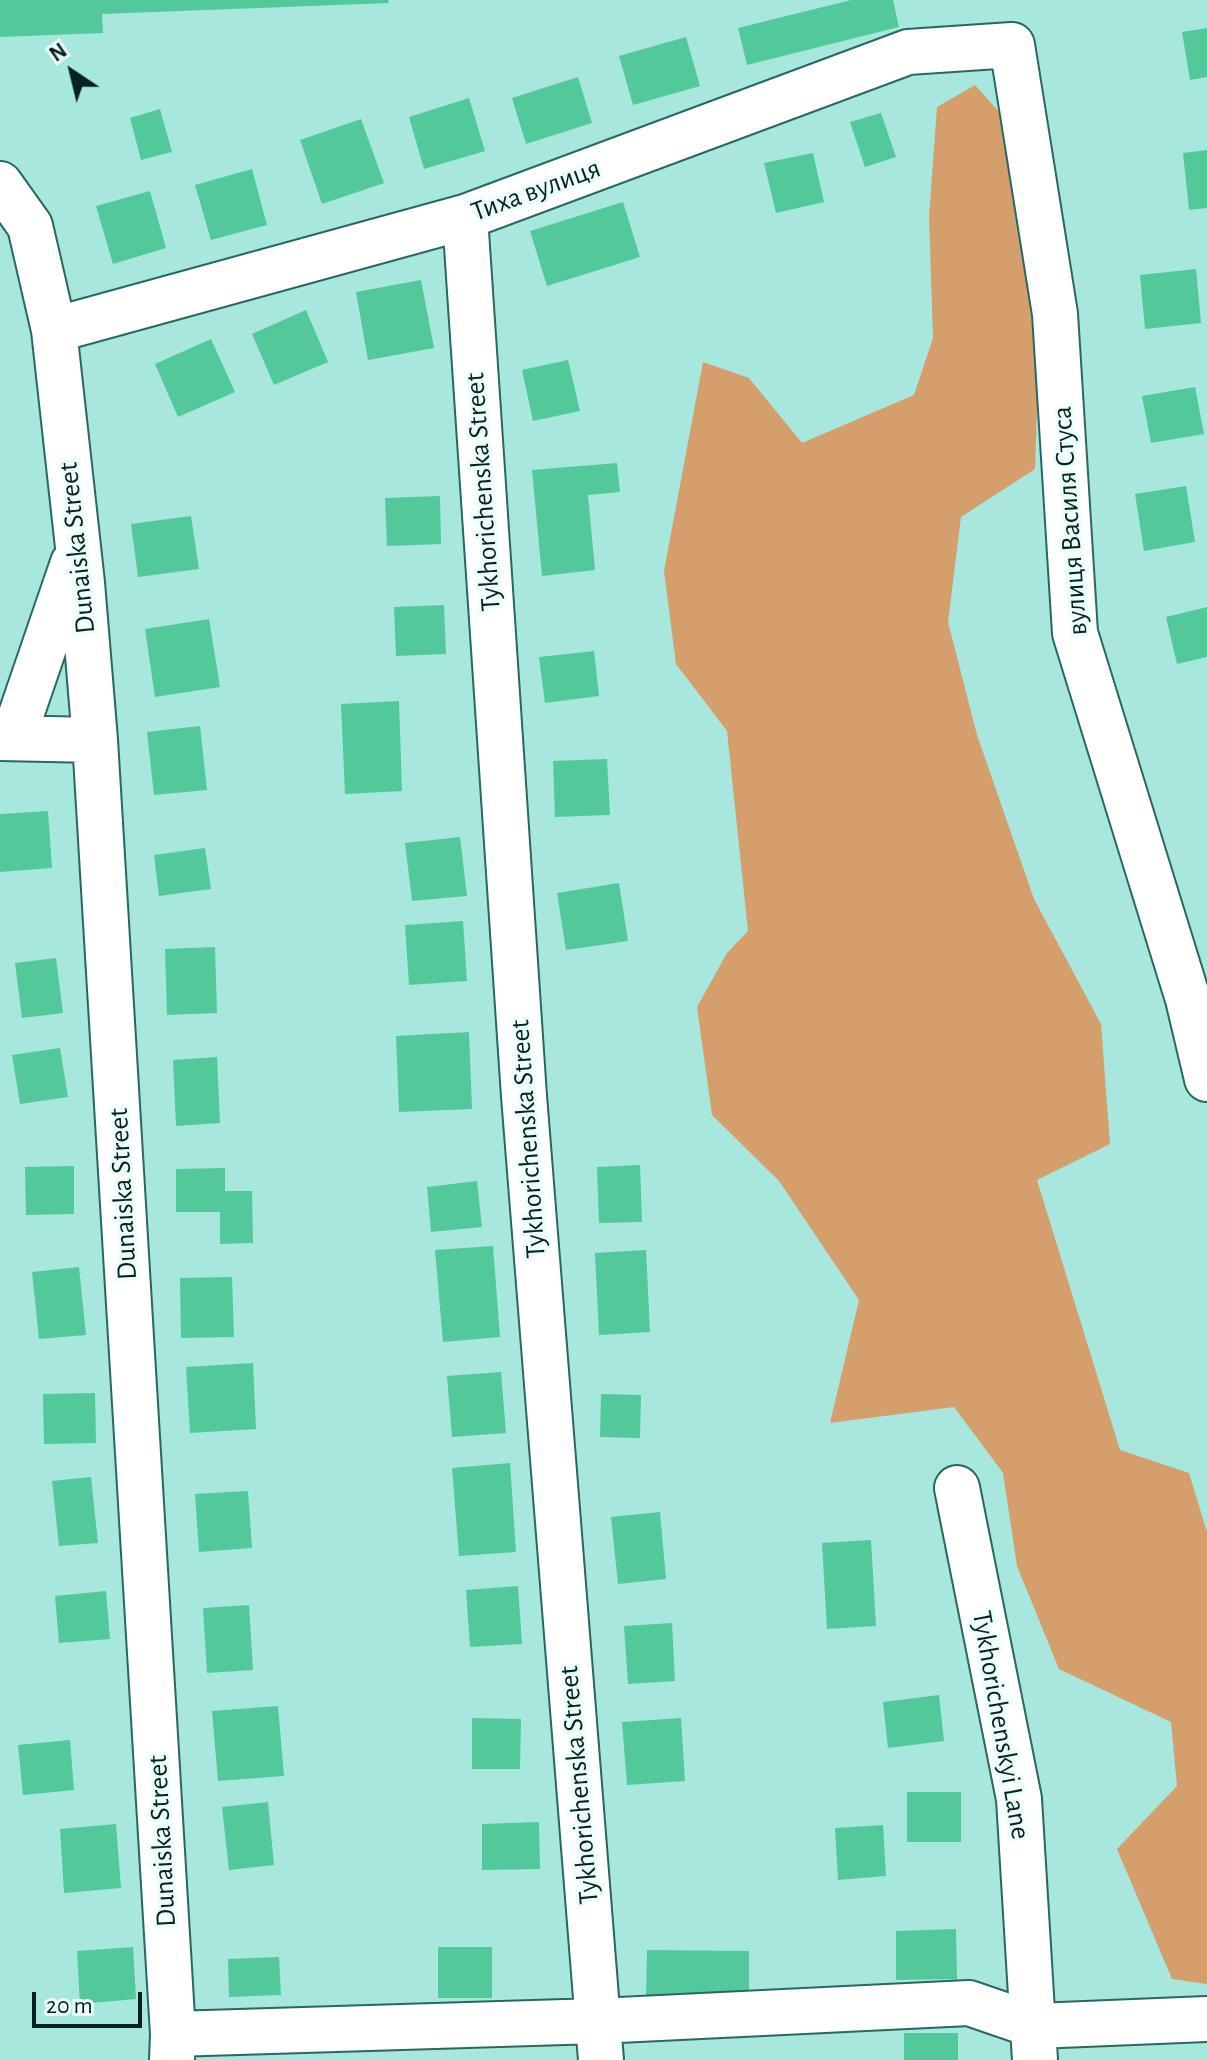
<!DOCTYPE html>
<html>
<head>
<meta charset="utf-8">
<style>
  body { margin:0 }
  #map { position:relative; width:1207px; height:2060px; overflow:hidden; background:#a7e7dd; font-family:"Alegreya Sans",sans-serif }
  canvas { display:block }
  .north { position:absolute; left:32px; top:32px; width:80px; height:80px; -webkit-text-stroke:6px #ebfefb; paint-order:stroke; rotate:325deg; font-size:22px; font-weight:700; line-height:32px; text-align:center; color:#08231f }
  .north::after { content:''; display:block; margin:auto; width:28px; height:36px; background:#08231f; clip-path:polygon(50% 0,100% 100%,50% 72%,0 100%) }
  .scale { position:absolute; left:32px; top:1992px; width:110px; height:36px; box-sizing:border-box; border:4px solid #08231f; border-top:0; padding-left:10px; font-size:24px; line-height:28px; white-space:nowrap; color:#08231f; -webkit-text-stroke:6px #ebfefb; paint-order:stroke }
</style>
</head>
<body>
<div id="map">
<canvas width="1207" height="2060"></canvas>
<div class="north">N</div>
<div class="scale">20 m</div>
</div>
<script>
const context = document.querySelector('canvas').getContext('2d');
context.lineJoin = 'round';
function paint(path, color) { context.fillStyle = color; context.fill(path, 'evenodd'); }
const poly = rows => new Path2D(rows.map(r => 'M' + r).join(''));
function strokePath(path, color, width, dash) { context.strokeStyle = color; context.lineWidth = width; context.lineCap = dash ? 'butt' : 'round'; context.setLineDash(dash || []); context.stroke(path); }
function write(font, color, halo, rows, align = 'center') {
  context.font = font + ' "Alegreya Sans",sans-serif'; context.lineWidth = 7; context.setLineDash([]); context.textBaseline = 'middle'; context.strokeStyle = halo; context.fillStyle = color; for (const [text, x, y, turn = 0] of rows) {
    context.save(); context.translate(x, y); context.rotate((+turn || 0) * Math.PI / 180); context.textAlign = isNaN(turn) ? turn : align; if (halo) context.strokeText(text, 0, 0); context.fillText(text, 0, 0); context.restore();
  }
}
const green = poly([
  [975,85,1001,114,1039,350,1035,469,961,517,948,622,977,735,1034,899,1101,1024,1110,1144,1037,1180,1120,1450,1189,1473,1207,1532,1207,1984,1172,1979,1117,1849,1177,1786,1171,1722,1059,1669,1017,1566,1003,1473,954,1407,830,1423,859,1300,779,1181,712,1115,697,1007,727,953,748,931,727,731,676,664,664,571,703,362,749,378,802,443,914,395,933,338,929,216,937,107]
]);
const building = poly([
  [0,0,388,0,389,3,102,14,103,33,0,37],
  [851,0,893,0,899,27,747,65,738,28],
  [1207,28,1207,77,1190,80,1182,32],
  [686,37,700,86,633,105,619,56],
  [578,77,592,123,526,144,512,98],
  [469,98,485,151,424,169,409,117],
  [160,109,172,152,141,160,130,118],
  [881,113,896,157,865,167,850,122],
  [361,119,384,183,322,204,300,140],
  [1207,150,1207,208,1189,210,1183,153],
  [813,153,824,202,776,213,764,163],
  [252,169,267,225,211,240,195,185],
  [150,191,166,248,113,264,96,206],
  [623,202,640,257,547,286,530,231],
  [1196,269,1201,323,1145,329,1140,275],
  [421,280,434,348,368,360,356,292],
  [306,310,328,362,274,385,252,334],
  [211,339,235,392,178,417,155,364],
  [568,360,580,411,533,421,522,370],
  [1195,387,1204,434,1151,443,1142,396],
  [617,463,620,492,588,495,595,570,542,576,532,470],
  [1186,486,1195,542,1144,551,1135,494],
  [440,496,441,544,387,546,385,498],
  [191,516,199,569,138,577,131,524],
  [444,605,446,654,396,656,394,607],
  [1207,607,1207,657,1177,664,1166,617],
  [209,619,220,687,155,697,145,629],
  [594,651,599,696,545,703,539,657],
  [399,701,402,791,345,794,341,704],
  [200,726,207,790,154,795,147,732],
  [607,759,610,815,555,817,553,761],
  [48,811,52,868,0,872,0,814],
  [460,837,467,896,412,901,405,843],
  [205,848,211,889,159,896,154,855],
  [619,883,628,941,566,950,557,893],
  [463,921,467,981,409,985,405,925],
  [215,947,217,1013,167,1015,165,949],
  [56,958,63,1013,22,1018,15,963],
  [469,1032,472,1109,399,1112,396,1036],
  [60,1048,68,1097,20,1104,12,1055],
  [217,1057,220,1123,176,1126,173,1060],
  [640,1165,642,1222,599,1223,597,1167],
  [74,1166,74,1214,26,1215,25,1167],
  [225,1168,225,1191,252,1191,253,1243,220,1244,220,1212,176,1212,176,1169],
  [477,1181,482,1227,431,1232,427,1187],
  [493,1246,500,1337,443,1342,435,1250],
  [646,1250,650,1332,599,1335,595,1253],
  [79,1267,86,1335,39,1339,32,1272],
  [232,1277,234,1337,181,1338,180,1278],
  [253,1363,256,1429,190,1433,186,1367],
  [501,1372,506,1433,452,1437,447,1376],
  [95,1393,96,1443,44,1444,43,1394],
  [601,1394,641,1395,640,1438,600,1437],
  [510,1463,516,1552,459,1556,452,1468],
  [91,1477,98,1543,59,1546,52,1481],
  [248,1491,252,1548,199,1552,195,1494],
  [660,1512,666,1579,618,1584,611,1517],
  [871,1540,876,1626,827,1629,822,1543],
  [518,1586,522,1644,470,1647,466,1590],
  [106,1591,110,1639,59,1643,55,1596],
  [249,1605,253,1670,207,1673,203,1608],
  [672,1623,675,1681,628,1684,624,1626],
  [939,1695,944,1741,888,1748,883,1702],
  [278,1706,284,1776,218,1781,212,1711],
  [472,1718,521,1719,520,1769,472,1769],
  [681,1718,685,1781,627,1785,622,1722],
  [70,1740,74,1790,23,1795,18,1745],
  [907,1792,961,1792,961,1842,907,1842],
  [268,1802,274,1865,229,1870,222,1807],
  [539,1822,540,1869,482,1870,482,1824],
  [116,1824,121,1888,64,1893,60,1829],
  [883,1825,886,1876,838,1880,835,1828],
  [956,1929,957,1979,896,1980,896,1931],
  [133,1947,136,1999,80,2004,77,1951],
  [438,1947,492,1947,492,1998,438,1998],
  [647,1950,749,1951,749,1998,646,1997],
  [279,1957,281,1995,229,1997,228,1959],
  [904,2033,958,2033,958,2060,904,2060]
]);
const minor = poly([
  [0,184,30,226,54,330,82,583,95,740,173,2034,172,2060],
  [465,217,524,1096,601,2060],
  [54,330,465,217,908,52,1012,45,1055,314,1075,633,1188,999,1207,1079],
  [0,738,95,740],
  [13,738,73,563],
  [957,1488,1019,1799,1035,2060],
  [173,2034,598,2021,969,2003,1036,2026,1207,2019]
]);
const streetNames = [
  ["Тиха вулиця",536,190,-20],
  ["Tykhorichenska Street",483,492,-94],
  ["вулиця Василя Стуса",1070,521,-94],
  ["Dunaiska Street",77,548,-96],
  ["Tykhorichenska Street",528,1139,-94],
  ["Dunaiska Street",123,1194,-93],
  ["Tykhorichenskyi Lane",1001,1725,80],
  ["Tykhorichenska Street",579,1785,-95],
  ["Dunaiska Street",162,1841,-93]
];
paint(green, '#d49f6c');
paint(building, '#53c99b');
strokePath(minor, '#296861', 48);
strokePath(minor, '#fff', 44);
write('28px', '#08231f', '#ebfefb', streetNames);
</script>
</body>
</html>
